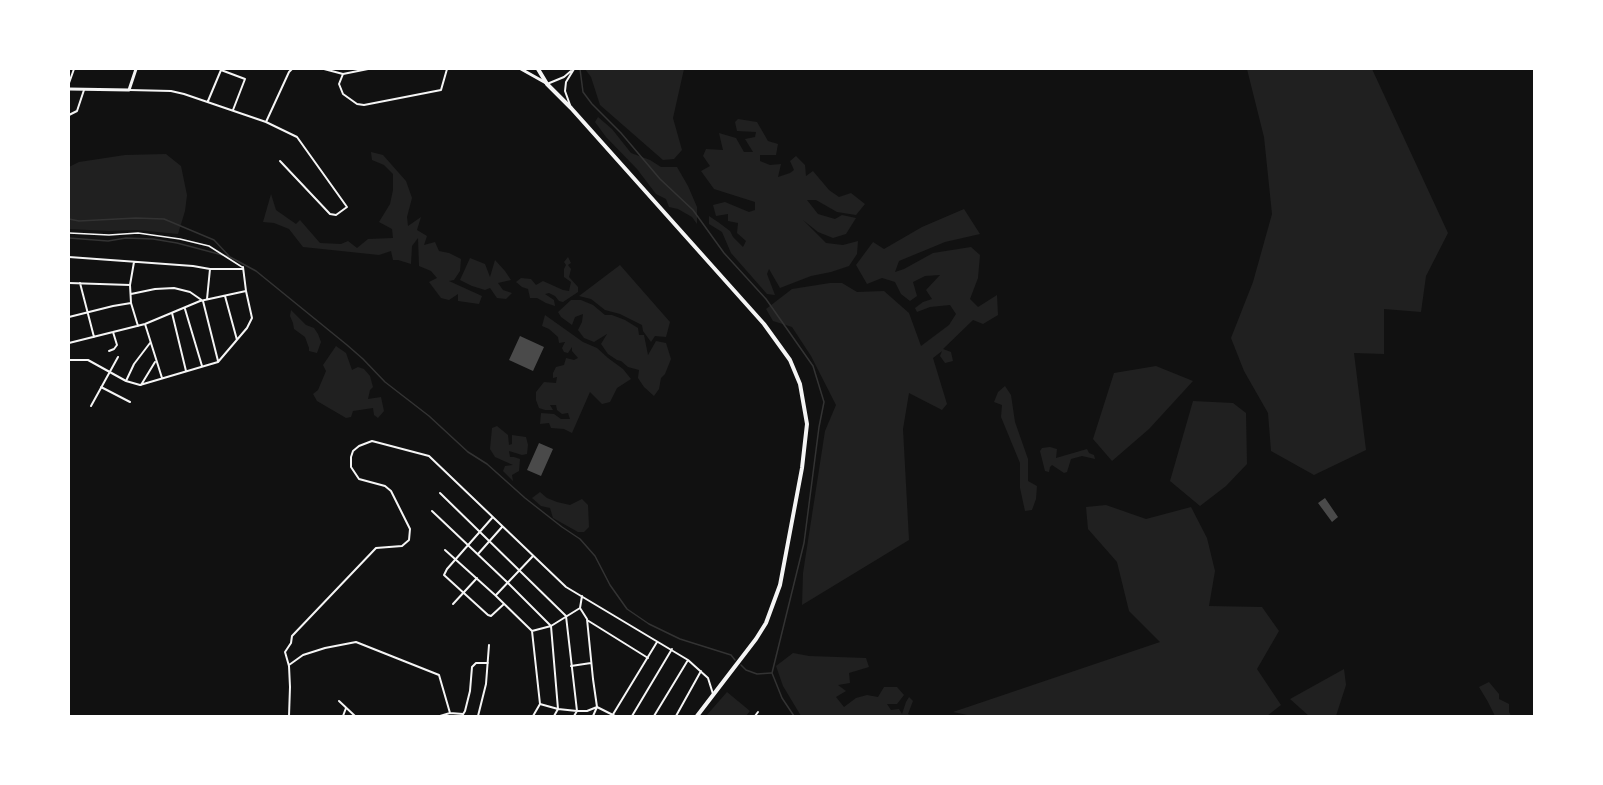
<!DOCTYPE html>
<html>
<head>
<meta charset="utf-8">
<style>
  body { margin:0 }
  #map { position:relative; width:1603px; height:785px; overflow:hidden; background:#111; font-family:Lora,serif }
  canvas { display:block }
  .frame { position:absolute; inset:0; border:70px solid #fff; pointer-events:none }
</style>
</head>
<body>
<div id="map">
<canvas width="1603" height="785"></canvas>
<div class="frame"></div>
</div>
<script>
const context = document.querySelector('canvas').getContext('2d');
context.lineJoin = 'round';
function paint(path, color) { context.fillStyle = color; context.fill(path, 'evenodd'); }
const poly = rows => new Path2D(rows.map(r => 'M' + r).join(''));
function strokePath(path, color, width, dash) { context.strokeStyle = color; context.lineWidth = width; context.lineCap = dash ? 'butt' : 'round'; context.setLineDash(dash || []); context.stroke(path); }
const green = poly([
  [585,69,684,69,673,118,682,150,674,159,663,160,600,105,591,77],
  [1247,69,1372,69,1448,233,1426,276,1421,312,1384,309,1384,354,1354,353,1366,450,1314,475,1271,451,1268,413,1244,371,1231,338,1253,282,1272,214,1264,137],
  [598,117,612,129,631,153,650,160,661,167,677,167,688,186,697,207,697,224,692,217,678,209,669,207,666,199,656,194,637,169,606,137,595,122],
  [738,119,757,122,768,141,778,144,776,155,760,155,760,161,770,165,781,164,778,177,790,173,794,170,790,161,796,156,805,165,806,176,813,171,829,190,839,197,851,193,865,204,856,215,837,212,816,200,807,200,818,214,835,219,842,215,856,218,846,234,833,238,818,232,803,220,826,243,843,245,858,241,857,254,849,266,831,272,811,276,780,288,769,269,767,274,775,295,767,294,731,253,722,232,709,224,709,216,718,222,730,231,733,237,743,247,746,241,737,233,738,223,728,221,728,214,716,216,713,205,725,202,749,212,755,210,755,202,714,189,701,171,710,166,703,156,706,149,723,150,719,133,736,138,744,152,753,152,745,139,755,137,756,132,737,131,735,122],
  [371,152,383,155,406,181,412,198,407,217,408,226,421,217,417,230,427,236,424,245,435,242,439,251,449,253,461,259,460,271,454,280,449,281,482,296,479,304,458,301,458,294,449,300,441,298,429,282,437,278,431,271,419,266,418,238,412,246,411,264,398,260,393,260,391,251,379,255,303,247,289,229,274,223,263,222,271,194,276,210,296,224,300,220,320,243,341,244,348,241,357,248,368,239,393,238,392,229,379,222,390,204,393,190,393,174,384,165,372,160],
  [166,154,181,166,187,195,185,211,178,234,137,230,109,231,69,229,69,167,79,162,125,155],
  [964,209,980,234,945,242,899,261,895,272,904,269,933,253,971,247,980,255,978,278,970,299,978,307,997,295,998,315,983,324,973,320,943,349,951,352,953,361,945,363,940,356,942,351,933,358,947,404,942,410,909,393,903,429,909,540,802,605,803,573,825,431,836,405,811,356,792,327,773,321,766,309,792,289,830,283,842,283,857,292,884,291,909,313,921,346,949,325,956,314,950,305,930,307,917,312,915,308,923,302,932,299,926,290,940,275,925,276,913,282,917,296,910,301,901,294,895,282,882,278,867,284,856,265,873,242,884,249,922,227],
  [568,257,571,263,568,265,571,269,569,277,578,287,578,292,563,302,559,301,555,296,549,293,545,294,554,300,555,306,546,303,537,298,530,298,528,289,522,287,516,282,521,278,531,279,536,285,543,281,563,290,569,291,571,282,564,277,564,269,566,265,564,262],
  [470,258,485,264,490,277,495,260,505,271,511,280,498,283,503,290,512,293,506,299,497,298,490,288,485,290,472,286,460,280],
  [620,265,670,322,666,337,655,336,651,342,643,331,642,325,620,314,605,310,591,299,579,296],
  [571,300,581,300,593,305,605,315,612,315,625,320,638,328,639,335,644,335,648,355,656,341,666,343,671,359,665,374,661,378,659,389,654,396,644,387,638,378,639,370,628,367,621,361,617,360,608,354,601,344,607,334,594,342,584,338,578,330,582,322,583,314,575,317,572,325,561,317,558,312],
  [291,310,306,325,314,328,318,334,321,342,317,353,309,351,309,348,305,337,294,329,293,323,290,316],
  [545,315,583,342,597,348,608,358,623,369,631,379,617,388,610,402,602,404,590,392,572,433,564,429,551,428,549,423,540,424,541,413,554,414,561,419,570,419,568,413,562,414,557,410,556,405,550,405,553,410,545,410,539,408,536,400,536,392,544,382,556,383,557,377,553,378,553,373,556,367,564,365,566,358,574,360,578,358,572,351,572,347,568,353,564,352,562,348,565,342,559,343,558,337,549,329,542,326],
  [336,346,346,353,352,370,358,367,364,369,370,376,373,387,370,390,368,399,381,397,384,411,378,418,374,415,373,408,353,411,351,417,346,418,317,401,313,394,318,390,326,371,323,365],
  [1156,366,1193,381,1149,429,1112,461,1093,439,1114,373],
  [1005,386,1011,395,1015,422,1028,459,1028,481,1037,486,1036,499,1032,510,1025,511,1020,488,1020,463,1001,417,1002,405,994,402,998,392],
  [1193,401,1233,403,1246,413,1247,464,1226,486,1200,506,1170,481],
  [497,426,508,435,509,445,512,444,512,435,526,437,528,445,527,454,522,455,509,451,510,457,514,457,520,459,519,471,512,475,513,481,503,471,505,466,513,465,495,457,490,449,492,428],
  [1050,447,1057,449,1056,458,1087,449,1089,453,1094,455,1095,459,1082,456,1071,459,1067,472,1064,473,1052,465,1050,467,1049,472,1045,471,1040,451,1042,448],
  [540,492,547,498,557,502,570,505,582,499,588,505,589,527,584,532,578,532,553,518,550,508,541,506,532,498],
  [1106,505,1146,519,1191,507,1207,538,1215,571,1209,606,1262,607,1279,631,1257,669,1281,705,1267,716,972,716,953,712,1160,642,1129,611,1117,562,1088,529,1086,507],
  [793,653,809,656,866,658,869,667,849,673,850,683,838,685,846,691,836,697,844,707,856,698,867,695,878,697,884,687,897,687,904,695,897,704,887,704,891,710,899,709,902,714,906,702,909,697,913,701,908,714,913,716,801,716,783,686,776,666],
  [1344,669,1346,685,1336,716,1309,716,1290,699],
  [1489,682,1499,694,1499,699,1509,704,1509,712,1511,716,1495,716,1488,702,1479,687],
  [727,692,750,711,746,716,706,716]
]);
const stream = poly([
  [580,69,583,92,592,104,621,133,660,179,693,210,724,253,766,299,813,366,824,402,819,427,804,543,772,673,782,698,794,716],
  [69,219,79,221,136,218,164,219,214,240,229,256],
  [69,238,108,241,126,238,153,239,177,243,230,257,256,271,347,345,363,359,385,382,429,416,468,452,487,464,525,498,562,527,580,539,595,556,610,585,627,609,649,624,680,639,731,655,735,660],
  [741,665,746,670,757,674,771,673]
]);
const building = poly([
  [520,336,544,347,533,371,509,360],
  [539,443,553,449,541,476,527,470],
  [1325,498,1338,517,1332,522,1318,503]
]);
const service = poly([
  [69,233,109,235,138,233,180,239,209,246,242,267]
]);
const minor = poly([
  [324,69,343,74,368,69],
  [343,74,339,84,343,94,357,104,364,105,441,90,447,69],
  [69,83,74,69],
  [547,84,564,77,571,71],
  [129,90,171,91,184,94,266,122,297,137,347,207,336,215,330,214,280,161],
  [208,101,221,70,245,79,233,110],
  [570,105,565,91,566,82,574,69],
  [69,115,77,111,84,90],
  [266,122,289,72,292,69],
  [69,257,193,266,210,269,243,269],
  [69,283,130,285,131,303,138,326],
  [80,283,94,337],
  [130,285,134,262],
  [131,294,155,289,174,288,190,292,203,301,218,361],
  [225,296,237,340],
  [207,299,210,269],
  [185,309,202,366],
  [172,313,186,371],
  [69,317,113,306,131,303],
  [145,324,162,378],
  [69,343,145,324,200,301,246,291],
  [109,351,114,349,117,345,113,332],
  [69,360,88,360,126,381,140,385,218,362,247,328,252,318,246,291,243,267],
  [126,381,134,364,150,343],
  [141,385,155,362],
  [101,387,130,402],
  [91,406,118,357],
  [440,493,566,616,577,711,574,716],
  [432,511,508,583,551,626,558,709,554,716],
  [492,518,447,569,444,575,488,615,491,616,504,604],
  [445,550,495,595,532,631,540,704,533,716],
  [478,554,502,527],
  [496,595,533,556],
  [453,604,477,578],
  [580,608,587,619,593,679,597,707,593,716],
  [587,620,648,658],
  [532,631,551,626,580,608,582,596],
  [289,665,303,655,325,648,356,642,439,675,450,713],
  [571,666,591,663],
  [339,701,355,716],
  [540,704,558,709,577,711,587,711,597,707,615,716],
  [289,716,290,687,289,666,285,652,291,643,292,636,376,548,402,546,409,540,410,529,391,491,385,486,359,479,351,467,351,457,353,451,359,446,372,441,429,456,566,587,688,660,708,678,713,694],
  [343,716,346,708],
  [440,716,450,713,463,714],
  [462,716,465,711,470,691,472,667,476,663,488,663],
  [478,716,486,684,489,645],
  [612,716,657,642],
  [632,716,672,649],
  [654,716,688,660],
  [676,716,701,671],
  [755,716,758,712]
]);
const tertiary = poly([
  [521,69,546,83],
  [69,89,129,90,136,69]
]);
const secondary = poly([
  [538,69,547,84,571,108,764,324,790,360,800,384,807,424,802,468,780,585,766,623,756,639,697,716]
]);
paint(green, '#202020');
strokePath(stream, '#333', 1.5);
paint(building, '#4a4a4a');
strokePath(service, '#f5f5f5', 1.5);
strokePath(minor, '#f5f5f5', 2);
strokePath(tertiary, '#f5f5f5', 3);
strokePath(secondary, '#f5f5f5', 4);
</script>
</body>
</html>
